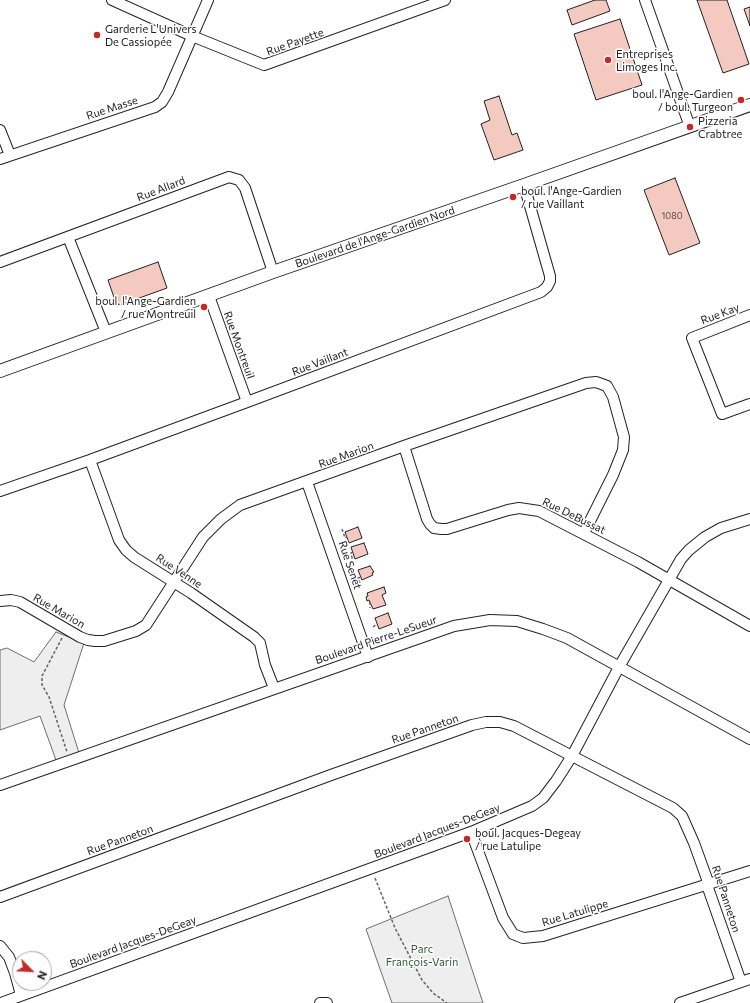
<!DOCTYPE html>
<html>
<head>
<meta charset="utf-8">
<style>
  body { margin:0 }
  #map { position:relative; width:750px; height:1003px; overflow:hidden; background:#fff; font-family:Commissioner,sans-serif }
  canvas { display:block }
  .north { position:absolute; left:12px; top:951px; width:40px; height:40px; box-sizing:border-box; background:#fff; border:1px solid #a7a7a7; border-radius:50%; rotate:114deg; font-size:11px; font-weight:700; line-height:16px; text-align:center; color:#222 }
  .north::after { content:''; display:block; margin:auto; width:14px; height:18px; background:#c62828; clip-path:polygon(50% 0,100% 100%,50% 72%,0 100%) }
</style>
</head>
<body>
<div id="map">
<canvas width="750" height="1003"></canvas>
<div class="north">N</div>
</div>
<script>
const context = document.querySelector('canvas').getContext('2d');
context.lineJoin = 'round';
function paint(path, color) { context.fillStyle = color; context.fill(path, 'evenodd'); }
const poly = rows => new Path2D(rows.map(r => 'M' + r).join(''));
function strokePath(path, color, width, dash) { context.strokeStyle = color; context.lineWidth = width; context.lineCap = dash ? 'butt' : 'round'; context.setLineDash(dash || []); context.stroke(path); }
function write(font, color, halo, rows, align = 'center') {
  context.font = font + ' Commissioner,sans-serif'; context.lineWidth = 3; context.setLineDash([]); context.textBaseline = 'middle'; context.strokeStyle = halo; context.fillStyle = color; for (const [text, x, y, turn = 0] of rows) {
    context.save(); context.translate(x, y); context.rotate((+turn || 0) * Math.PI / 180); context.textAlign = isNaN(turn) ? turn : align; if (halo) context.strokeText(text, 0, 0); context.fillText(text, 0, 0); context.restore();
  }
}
const green = poly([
  [56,632,84,643,64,705,79,753,56,760,40,716,0,730,0,650,7,648,34,662,56,632],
  [448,896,483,1003,392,1003,366,929,448,896]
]);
const building = poly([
  [595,0,606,0,610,11,572,25,567,10,595,0],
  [697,0,727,0,749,64,723,73,697,0],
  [750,7,750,26,744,9,750,7],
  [620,19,642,85,596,100,574,34,620,19],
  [499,96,512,135,517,133,523,150,494,160,481,124,490,120,484,101,499,96],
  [675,178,700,243,669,255,644,190,675,178],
  [158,262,167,288,117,306,108,280,158,262],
  [358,527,362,538,349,543,345,532,358,527],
  [364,543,368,554,355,559,351,547,364,543],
  [370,566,374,572,372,573,373,575,362,580,358,570,370,566],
  [384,587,386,593,382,595,386,605,373,609,369,600,367,601,366,597,368,596,367,593,384,587],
  [388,613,392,624,379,629,375,618,388,613]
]);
const path = poly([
  [342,529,345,538,347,537],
  [353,552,351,553,353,562],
  [360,583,358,578,361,577],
  [370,602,370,608],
  [373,627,377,624],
  [62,638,42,676,42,685,49,697,67,752],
  [375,878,395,928,422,980,433,993,447,1003]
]);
const minor = poly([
  [112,0,192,36,264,65,445,0],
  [645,0,690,127],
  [0,130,10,155],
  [0,159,155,107,162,102,168,92,208,0],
  [68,237,106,332],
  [0,262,229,177,239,180,245,188,273,272],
  [209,296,247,402],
  [750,315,692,338,722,414,750,404],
  [404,446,427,519,430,524,434,528,441,529,447,529,508,510,519,508,539,511,638,562,750,626],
  [90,460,119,540,126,550,134,557,191,593,254,637,260,643,265,665,274,688],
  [307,482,368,657],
  [0,491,90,460,247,402,541,292,547,287,550,281,550,276,524,185],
  [0,601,11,600,20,602,80,637,88,640,95,641,104,641,136,631,146,625,203,537,221,519,240,505,404,446,586,383,596,382,607,386,613,397,624,437,623,450,613,475,584,533],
  [0,785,454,626,490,620,517,621,543,629,567,638,750,739],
  [471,832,503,918,513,934,523,938,543,936,750,871],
  [0,897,331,775,472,725,486,722,500,722,514,726,572,756,673,808,682,816,694,843,707,879,707,885,741,982],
  [0,946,9,957,15,973,21,995],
  [1,1003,471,832,532,806,543,798,556,781,572,756,619,667,681,559,689,550,705,537,721,528,750,519],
  [320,1003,327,1003],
  [680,1003,750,979]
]);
const major = poly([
  [0,371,273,272,524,185,750,105]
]);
const markers = [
  [97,35,4,"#c62828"],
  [608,60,4,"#c62828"],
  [741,100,4,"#c62828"],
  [690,127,4,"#c62828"],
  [513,197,4,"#c62828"],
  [204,307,4,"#c62828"],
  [467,839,4,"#c62828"]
];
const numberNames = [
  ["1080",672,216]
];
const poiNames = [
  ["Garderie L'Univers",105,29],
  ["De Cassiopée",105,42],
  ["Entreprises",616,54],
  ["Limoges Inc.",616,67],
  ["boul. l'Ange-Gardien",733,94,"right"],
  ["/ boul. Turgeon",733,107,"right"],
  ["Pizzeria",698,121],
  ["Crabtree",698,134],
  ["boul. l'Ange-Gardien",521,191],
  ["/ rue Vaillant",521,204],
  ["boul. l'Ange-Gardien",196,301,"right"],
  ["/ rue Montreuil",196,314,"right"],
  ["boul. Jacques-Degeay",475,833],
  ["/ rue Latulipe",475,846]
];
const streetNames = [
  ["Rue Payette",295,42,-20],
  ["Rue Masse",112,108,-18],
  ["Rue Allard",161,189,-21],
  ["Boulevard de l'Ange-Gardien Nord",375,237,-19],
  ["Rue Kay",720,314,-21],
  ["Rue Montreuil",239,345,70],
  ["Rue Vaillant",320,362,-21],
  ["Rue Marion",346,455,-20],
  ["Rue DeBussat",574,516,26],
  ["Rue Senet",350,565,71],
  ["Rue Venne",179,571,33],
  ["Rue Marion",59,611,30],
  ["Boulevard Pierre-LeSueur",376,640,-19],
  ["Rue Panneton",425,729,-19],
  ["Boulevard Jacques-DeGeay",437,831,-21],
  ["Rue Panneton",120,840,-20],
  ["Rue Panneton",726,899,72],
  ["Rue Latulippe",575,913,-17],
  ["Boulevard Jacques-DeGeay",133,942,-20]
];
const parkNames = [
  ["Parc",422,949],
  ["François-Varin",422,962]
];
paint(green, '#eee');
strokePath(green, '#6f6f6f', 1);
paint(building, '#f3c9c0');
strokePath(building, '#222', 1);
strokePath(minor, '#222', 12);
strokePath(major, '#222', 14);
strokePath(path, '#646464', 1.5, [3, 2]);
strokePath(minor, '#fff', 10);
strokePath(major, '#fff', 12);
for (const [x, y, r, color] of markers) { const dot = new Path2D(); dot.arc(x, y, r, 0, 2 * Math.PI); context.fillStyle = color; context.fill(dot); strokePath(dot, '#fff', 1.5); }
write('9px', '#564c4a', null, numberNames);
write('11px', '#222', '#fff', poiNames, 'left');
write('11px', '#222', '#fff', streetNames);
write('11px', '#2f5e38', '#fff', parkNames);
</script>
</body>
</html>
